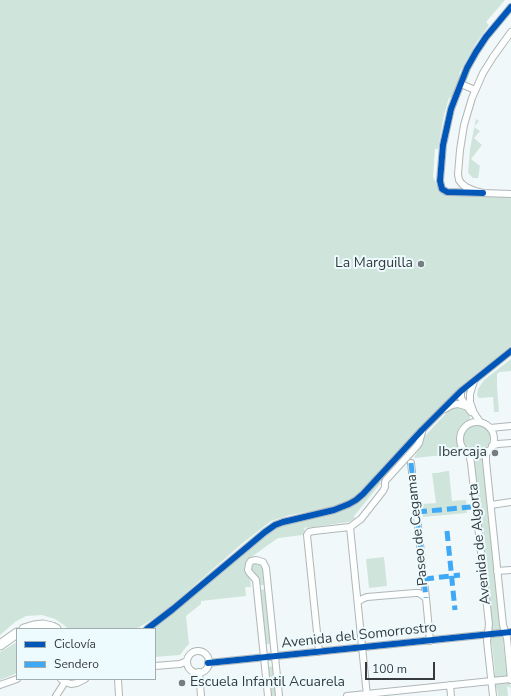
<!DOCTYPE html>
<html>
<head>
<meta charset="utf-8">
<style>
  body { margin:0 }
  #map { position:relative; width:511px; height:696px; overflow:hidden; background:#f1f8fa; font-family:"Nunito Sans",sans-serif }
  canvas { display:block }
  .legend { position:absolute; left:16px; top:628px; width:140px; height:52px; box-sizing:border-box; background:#edfbfe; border:1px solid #a4aeb1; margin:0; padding:5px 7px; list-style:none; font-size:12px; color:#363b3d }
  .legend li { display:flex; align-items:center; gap:8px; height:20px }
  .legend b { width:20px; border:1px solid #a4aeb1 }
  .scale { position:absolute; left:365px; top:662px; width:70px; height:18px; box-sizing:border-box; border:2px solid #363b3d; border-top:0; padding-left:5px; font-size:12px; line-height:14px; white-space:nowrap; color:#363b3d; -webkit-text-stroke:3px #edfbfe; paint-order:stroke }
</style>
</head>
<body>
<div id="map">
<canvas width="511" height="696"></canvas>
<ul class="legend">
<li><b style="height:5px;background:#0057b8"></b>Ciclovía</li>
<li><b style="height:5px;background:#3fa9f5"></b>Sendero</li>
</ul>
<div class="scale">100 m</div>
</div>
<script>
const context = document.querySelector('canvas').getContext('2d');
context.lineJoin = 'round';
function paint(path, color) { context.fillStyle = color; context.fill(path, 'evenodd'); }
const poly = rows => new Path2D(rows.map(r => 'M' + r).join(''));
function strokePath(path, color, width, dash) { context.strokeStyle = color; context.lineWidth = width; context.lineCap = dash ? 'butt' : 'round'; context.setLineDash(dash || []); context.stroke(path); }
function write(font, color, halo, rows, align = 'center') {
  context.font = font + ' "Nunito Sans",sans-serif'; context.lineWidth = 4; context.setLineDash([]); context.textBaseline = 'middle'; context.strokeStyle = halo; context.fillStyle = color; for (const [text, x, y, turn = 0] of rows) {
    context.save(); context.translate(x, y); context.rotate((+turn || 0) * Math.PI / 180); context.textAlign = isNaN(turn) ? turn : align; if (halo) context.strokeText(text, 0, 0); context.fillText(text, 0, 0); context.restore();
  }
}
const green = poly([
  [0,0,505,0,486,22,489,25,476,43,460,72,459,74,462,74,453,97,449,98,444,115,438,149,435,149,433,177,442,194,511,197,511,346,462,385,427,420,366,487,357,495,348,501,330,508,290,515,271,521,244,542,174,603,153,619,136,629,68,629,64,625,55,619,42,615,26,616,15,622,0,635],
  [476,119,479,121,474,127,480,131,474,138,482,145,471,159,480,166,478,178,473,178,468,173,470,149],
  [511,359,511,371,500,372,497,374,497,386,499,412,494,412,493,397,479,398,477,395,478,389,484,380],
  [454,407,465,407,470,414,470,419,462,427,458,435,459,444,463,453,415,458,414,457,421,446,423,438,450,409],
  '462 438a14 14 0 1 1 28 0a14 14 0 1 1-28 0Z',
  [483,457,502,627,499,630,493,631,491,630,473,458],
  [447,471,449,471,452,501,466,500,467,513,423,517,422,504,436,503,432,473,437,473],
  [379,481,381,483,354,516,355,519,349,522,308,528,306,527,304,529,305,530,303,535,278,538,247,560,246,562,244,569,246,574,250,578,251,587,245,587,246,596,201,601,201,604,186,616,189,644,186,647,180,655,155,657,155,629,153,629,171,615,253,544,273,530,288,523,333,513,347,509,362,499],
  [384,557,387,586,369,588,366,559],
  [255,562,261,564,263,567,264,585,260,585,258,578,251,570,251,566],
  [265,589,270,644,266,644,260,590],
  [502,636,504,637,506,642,503,641,506,669,509,672,508,676,493,678,492,671,495,673,492,644,489,642,490,638,491,637],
  [17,642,17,673,0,680,0,652],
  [273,666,276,696,271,696,268,667],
  [508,682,510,684,511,688,507,686,508,696,498,696,497,689,493,687,494,684,496,683]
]);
const minor = poly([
  [511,32,493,57,483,73,472,98,464,125,460,150,458,174,459,180,462,184,466,187,475,191,483,193,511,194],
  [461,84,475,90],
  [483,193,447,192,442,189,440,181,443,145,451,109,456,96,467,68,476,52,486,37,511,7],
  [474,381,470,394,470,402,474,413,480,422],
  [461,391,461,398,471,412],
  [445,409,452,405,458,404,465,406,467,407],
  '460 439a17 17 0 1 1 34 0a17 17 0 1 1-34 0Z',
  [490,428,511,426],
  [492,446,498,444,511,443],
  [488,451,486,455,486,461,503,625,507,638,511,680],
  [469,454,471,463,489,624,487,641,493,696],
  [411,463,426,598],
  [491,505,511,502],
  [497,571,511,570],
  [358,602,362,599,367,597,415,593,419,593,426,598,430,641],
  [147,629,173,609,265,532,275,525,283,522,334,510,349,504,356,500,363,494,422,430,461,391,511,351],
  '187 662a11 11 0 1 1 22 0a11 11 0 1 1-22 0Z',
  [319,652,307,535,309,532,314,531,350,527],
  [208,663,511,632],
  [155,666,180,664,187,661],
  [199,672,201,696],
  [61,679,65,682,71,684,77,683,85,679],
  [118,679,119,696],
  [0,685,17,679],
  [450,685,451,696],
  [56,696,65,682],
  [268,696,256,580,249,572,248,570,249,564,251,561,256,560,263,562,266,568,279,696],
  [347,696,511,679],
  [367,696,350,527,361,519,383,491,385,487,385,482,386,480,416,447,419,443,422,432]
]);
const highway = poly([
  [24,629,34,626,43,625,52,627,56,629],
  [0,645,17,633]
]);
const quiet = poly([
  [411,463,426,598],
  [417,512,471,507],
  [447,531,455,610],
  [424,579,460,575]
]);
const cycleway = poly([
  [483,193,447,192,442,189,440,181,443,145,451,109,456,96,467,68,476,52,486,37,511,7],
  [147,629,173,609,265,532,275,525,283,522,334,510,349,504,356,500,363,494,422,430,461,391,511,351],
  [208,663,511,632]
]);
const markers = [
  [421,264,4,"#777d7f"],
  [495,453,4,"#777d7f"],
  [182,683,4,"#777d7f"]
];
const poiNames = [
  ["La Marguilla",413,264],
  ["Ibercaja",487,453],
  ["Escuela Infantil Acuarela",190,683,"left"]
];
const streetNames = [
  ["Paseo de Cegama",418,530,-96],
  ["Avenida de Algorta",480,544,-96],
  ["Avenida del Somorrostro",359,636,-6]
];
paint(green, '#cfe5dc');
strokePath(minor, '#b1b7b8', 8);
strokePath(highway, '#b1b7b8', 11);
strokePath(minor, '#fdfefe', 6);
strokePath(highway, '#fdfefe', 9);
strokePath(quiet, '#3fa9f5', 5, [10, 5]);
strokePath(cycleway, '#0057b8', 6);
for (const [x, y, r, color] of markers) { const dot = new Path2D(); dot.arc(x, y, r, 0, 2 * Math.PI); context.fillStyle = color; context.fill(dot); strokePath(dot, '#edfbfe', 1.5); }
write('14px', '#363b3d', '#edfbfe', poiNames, 'right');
write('14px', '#363b3d', '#edfbfe', streetNames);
</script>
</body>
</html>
